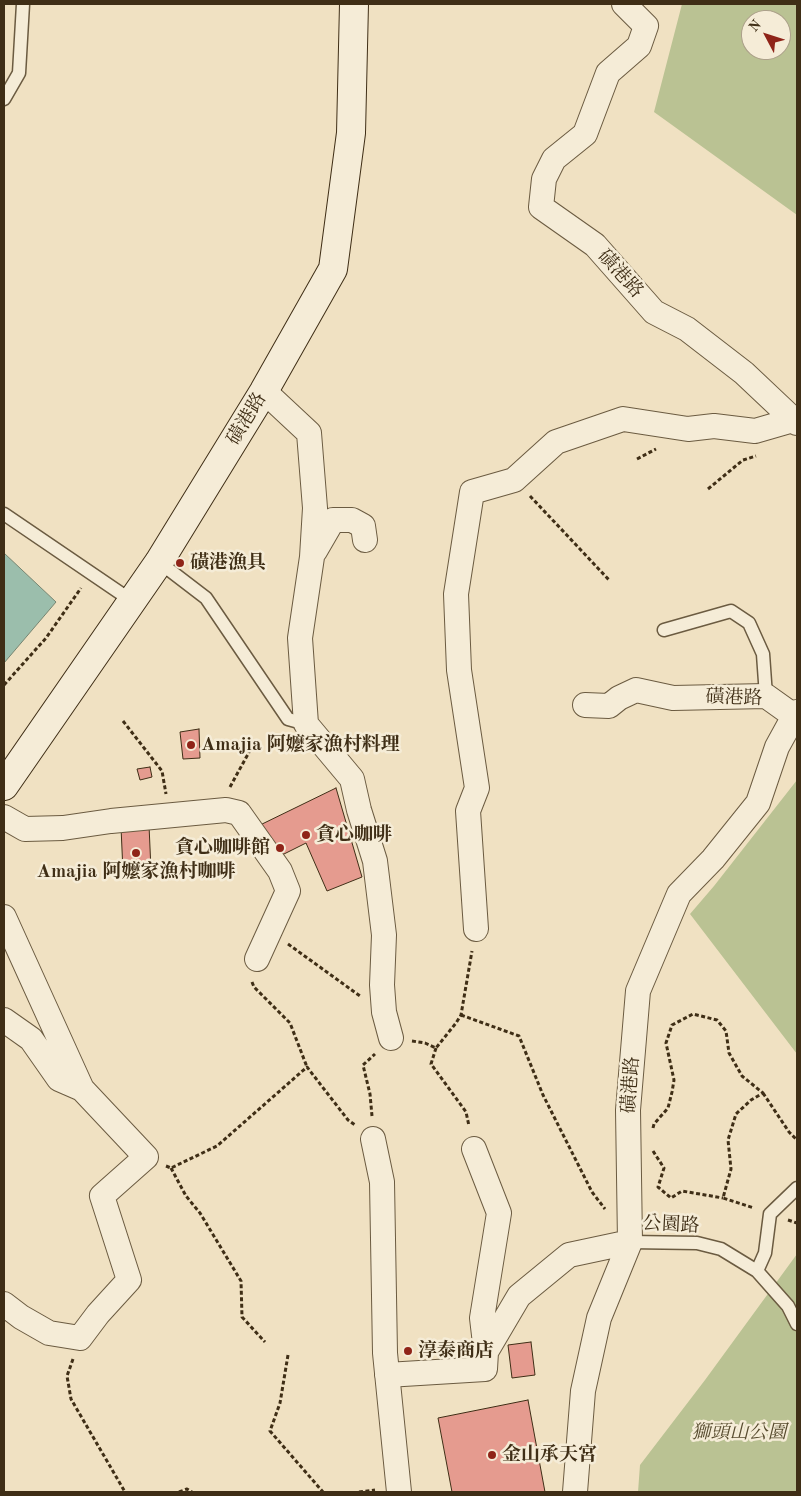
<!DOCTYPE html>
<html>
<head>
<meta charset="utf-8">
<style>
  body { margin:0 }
  #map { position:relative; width:801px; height:1496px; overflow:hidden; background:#f0e1c2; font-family:"Old Standard TT",serif }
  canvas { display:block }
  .frame { position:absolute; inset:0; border:5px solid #3f2e16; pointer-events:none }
  .north { position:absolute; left:741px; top:10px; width:50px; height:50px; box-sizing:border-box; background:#f5ecd7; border:1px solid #aca08a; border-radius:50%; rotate:310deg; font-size:14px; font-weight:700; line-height:20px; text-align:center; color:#3f2e16 }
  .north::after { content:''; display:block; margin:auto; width:18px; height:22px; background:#8f2418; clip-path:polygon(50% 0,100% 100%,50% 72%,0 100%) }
</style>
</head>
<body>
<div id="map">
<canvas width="801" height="1496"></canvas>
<div class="frame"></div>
<div class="north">N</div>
</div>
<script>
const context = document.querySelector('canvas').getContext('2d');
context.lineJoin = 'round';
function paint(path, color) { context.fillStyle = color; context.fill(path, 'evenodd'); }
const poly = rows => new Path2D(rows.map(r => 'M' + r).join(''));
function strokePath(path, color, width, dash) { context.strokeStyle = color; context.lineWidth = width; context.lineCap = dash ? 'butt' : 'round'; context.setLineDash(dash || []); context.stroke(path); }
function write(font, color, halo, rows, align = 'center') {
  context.font = font + ' "Old Standard TT","Noto Serif TC",serif'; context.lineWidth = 5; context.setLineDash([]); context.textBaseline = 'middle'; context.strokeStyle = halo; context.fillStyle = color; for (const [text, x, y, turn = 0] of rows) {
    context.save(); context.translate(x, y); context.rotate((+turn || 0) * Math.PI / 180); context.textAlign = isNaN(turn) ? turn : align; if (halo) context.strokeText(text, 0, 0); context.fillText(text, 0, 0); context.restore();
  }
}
const green = poly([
  [682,4,797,4,797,215,654,112],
  [751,20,781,20,781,50,751,50],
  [797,780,797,1054,690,914,714,886],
  [797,1254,797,1492,638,1492,640,1465,705,1380]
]);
const water = poly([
  [4,553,56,602,4,663,4,553]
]);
const building = poly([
  [199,729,200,758,183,759,180,732,199,729],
  [150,767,152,777,140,780,137,769,150,767],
  [336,788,362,877,327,891,306,843,278,857,256,827,336,788],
  [149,825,151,870,123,872,121,827,149,825],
  [531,1342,535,1375,512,1378,508,1345,531,1342],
  [528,1400,545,1492,452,1492,438,1418,528,1400]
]);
const path = poly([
  [637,459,656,449],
  [708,489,743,460,756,456],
  [530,496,610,581],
  [4,685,46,638,81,588],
  [123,721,162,771,166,794],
  [230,787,254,743],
  [288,944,360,996],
  [252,982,254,987,290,1023,307,1067],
  [461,1015,519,1036,543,1095,592,1192,605,1209],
  [412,1041,425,1043,436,1048,456,1023,461,1015,472,951],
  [436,1048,431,1064,466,1112,469,1126],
  [763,1093,789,1132,797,1140],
  [372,1116,370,1094,363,1065,375,1054],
  [653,1128,654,1124,668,1108,672,1092,674,1080,666,1043,672,1025,693,1014,717,1020,726,1031,729,1053,742,1076,763,1093,751,1100,736,1114,728,1140,731,1169,723,1198,754,1208],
  [653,1151,664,1168,658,1187,671,1198,682,1191,723,1198],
  [166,1166,171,1168,217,1146,307,1067,348,1120,355,1125],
  [171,1168,186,1196,200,1213,241,1281,242,1317,265,1342],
  [788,1220,797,1223],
  [288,1355,280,1403,270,1431,323,1492],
  [73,1359,67,1376,71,1399,125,1492],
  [179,1492,187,1489,192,1492],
  [359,1492,375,1490]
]);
const lane = poly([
  [4,99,19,73,23,4],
  [4,514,132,601],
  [159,562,206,598,288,719,306,724],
  [664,630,731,611,749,623,763,654,766,696],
  [630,1242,697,1243,721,1249,757,1271,788,1306,797,1324],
  [757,1271,765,1253,770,1214,797,1188]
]);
const street = poly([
  [624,4,646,26,639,46,608,73,585,134,554,159,544,179,541,207,595,245,654,312,687,329,744,373,797,423],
  [264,391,309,433,315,508,312,557,300,638,306,724,352,779,359,810,375,861,384,935,382,985,384,1012,391,1038],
  [315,551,333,520,352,520,363,526,365,540],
  [585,705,609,706,619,698,636,690,673,698,766,696,794,716],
  [4,817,25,829,63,828,111,821,226,810,239,813,280,871,288,891,257,959],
  [4,917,82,1089,146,1157,102,1196,129,1280,98,1314,80,1338,49,1333,21,1317,4,1304],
  [476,929,468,811,477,788,459,670,456,594,472,492,514,480,556,442,623,419,688,429,714,426,755,431,793,420],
  [4,1020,31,1039,59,1079,82,1089],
  [373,1139,382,1182,385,1353,399,1492],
  [474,1149,499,1213,482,1318,486,1352],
  [387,1375,485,1369,486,1352,519,1296,569,1255,630,1242],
  [575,1492,583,1391,599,1318,630,1242,628,1110,638,991,679,894,713,859,758,803,777,747,794,716,797,712]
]);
const secondary = poly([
  [4,786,159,562,264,391,333,269,351,133,354,4]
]);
const markers = [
  [180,563,5,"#8f2418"],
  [191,745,5,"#8f2418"],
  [306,835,5,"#8f2418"],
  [280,848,5,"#8f2418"],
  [136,853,5,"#8f2418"],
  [408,1351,5,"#8f2418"],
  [492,1455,5,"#8f2418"]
];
const streetNames = [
  ["磺港路",620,274,48],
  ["磺港路",247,419,-59],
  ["磺港路",734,698,2],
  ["磺港路",631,1085,-86],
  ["公園路",671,1225,3]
];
const poiNames = [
  ["磺港漁具",190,563],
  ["Amajia 阿嬤家漁村料理",201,745],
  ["貪心咖啡",316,835],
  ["貪心咖啡館",270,848,"right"],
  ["Amajia 阿嬤家漁村咖啡",136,872,"center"],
  ["淳泰商店",418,1351],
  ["金山承天宮",502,1455]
];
const parkNames = [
  ["獅頭山公園",739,1433]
];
paint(green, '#bac293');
paint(water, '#9bbeac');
strokePath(water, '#768470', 1);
paint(building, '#e59b8f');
strokePath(building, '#3f2e16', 1);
strokePath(lane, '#6b5b41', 15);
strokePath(street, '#6b5b41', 26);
strokePath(secondary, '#3f2e16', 30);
strokePath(path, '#3f2e16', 3, [4, 2.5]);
strokePath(lane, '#f5ecd7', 12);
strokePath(street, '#f5ecd7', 24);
strokePath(secondary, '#f5ecd7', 28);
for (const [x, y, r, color] of markers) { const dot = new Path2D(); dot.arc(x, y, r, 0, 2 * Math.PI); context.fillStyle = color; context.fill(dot); strokePath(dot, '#f5ecd7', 2); }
write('19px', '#3f2e16', '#f5ecd7', streetNames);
write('bold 19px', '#3f2e16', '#f5ecd7', poiNames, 'left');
write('italic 19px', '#584c2f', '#f5ecd7', parkNames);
</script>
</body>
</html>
